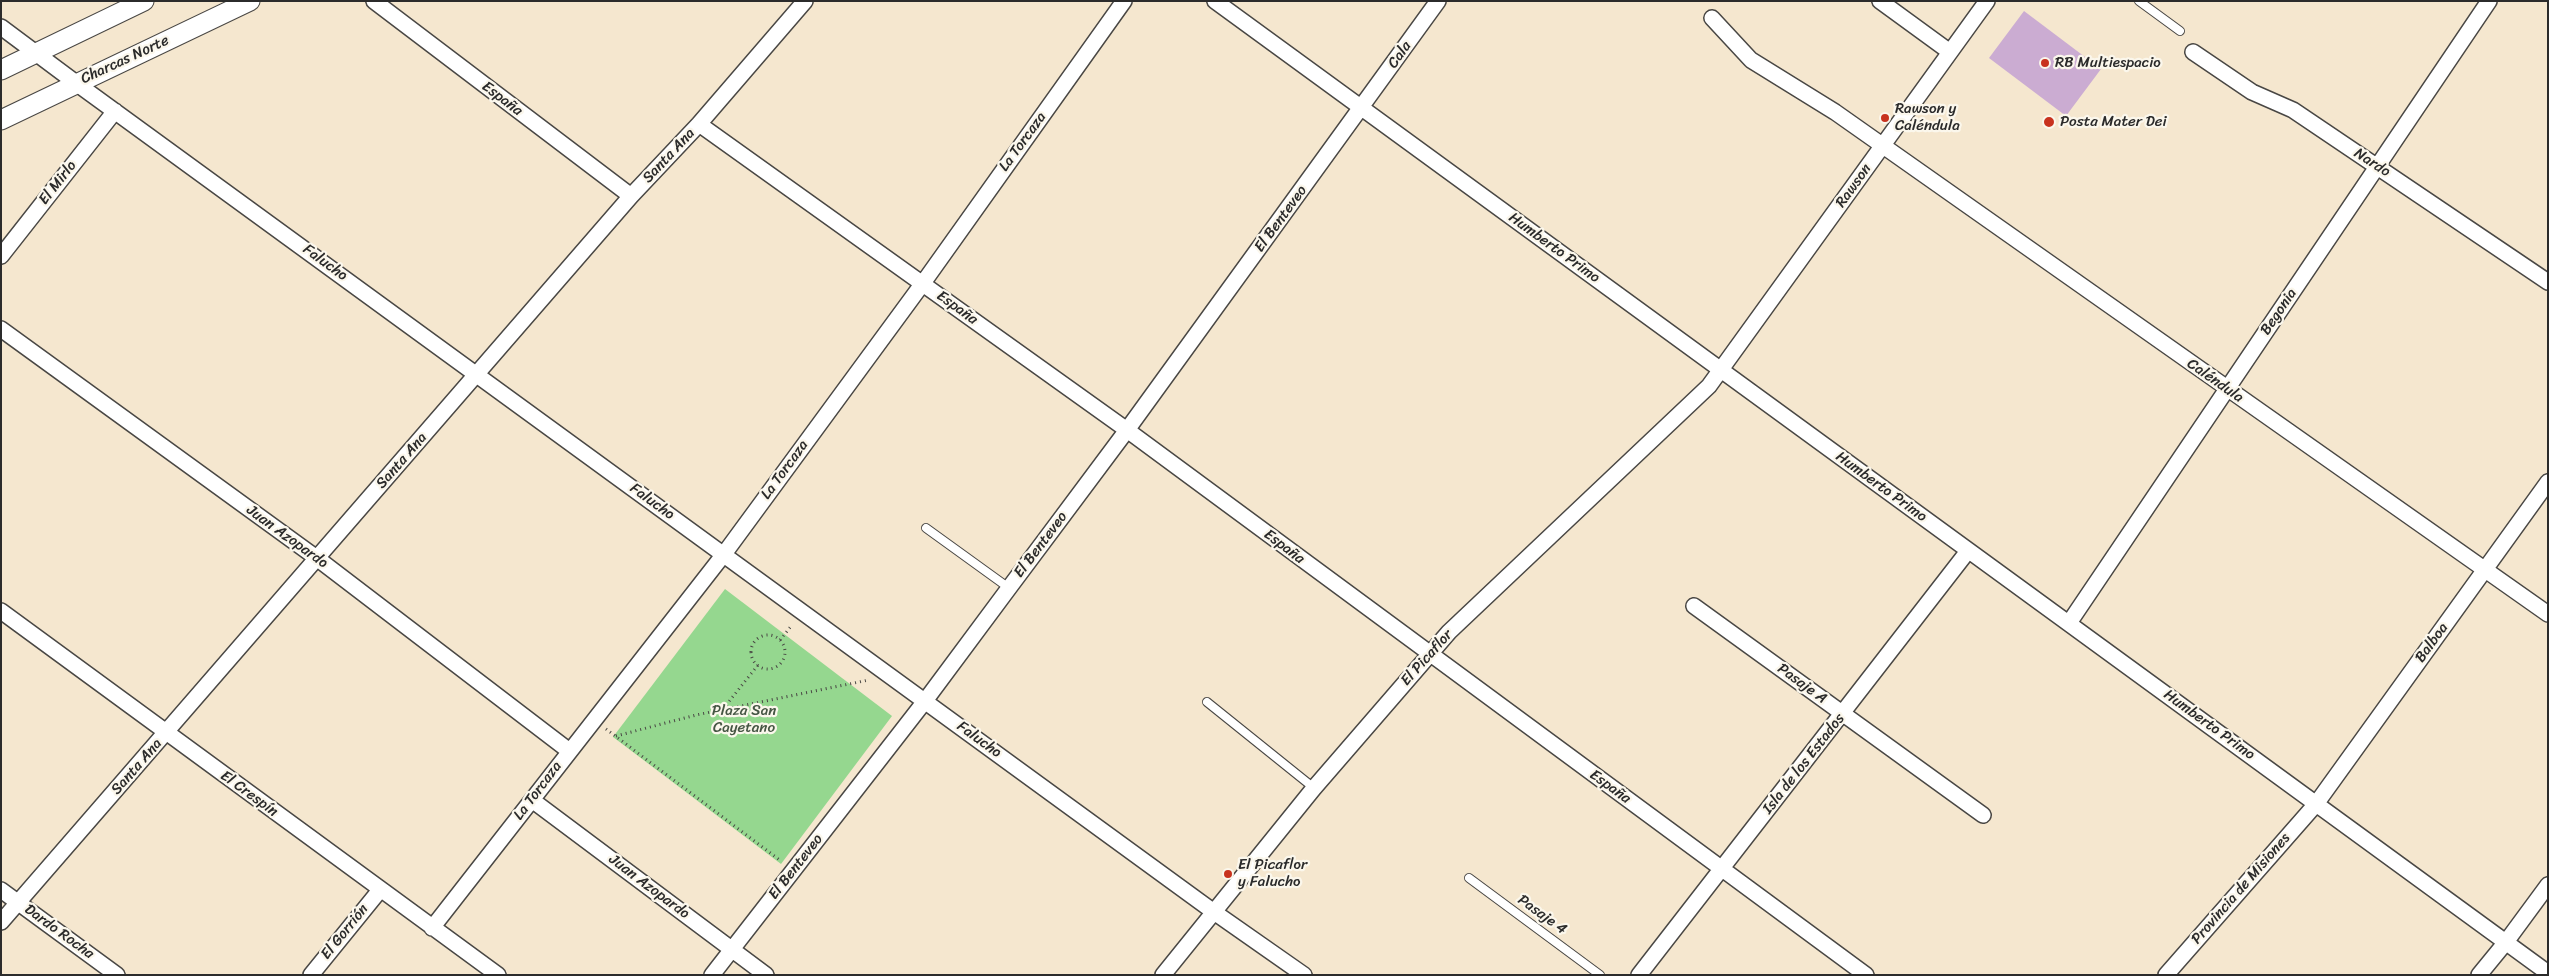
<!DOCTYPE html>
<html>
<head>
<meta charset="utf-8">
<style>
  body { margin:0 }
  #map { position:relative; width:2549px; height:976px; overflow:hidden; background:#f5e7cf; font-family:Sriracha,sans-serif }
  canvas { display:block }
  .frame { position:absolute; inset:0; border:2px solid #2b2b2b; pointer-events:none }
</style>
</head>
<body>
<div id="map">
<canvas width="2549" height="976"></canvas>
<div class="frame"></div>
</div>
<script>
const context = document.querySelector('canvas').getContext('2d');
context.lineJoin = 'round';
function paint(path, color) { context.fillStyle = color; context.fill(path, 'evenodd'); }
const poly = rows => new Path2D(rows.map(r => 'M' + r).join(''));
function strokePath(path, color, width, dash) { context.strokeStyle = color; context.lineWidth = width; context.lineCap = dash ? 'butt' : 'round'; context.setLineDash(dash || []); context.stroke(path); }
function write(font, color, halo, rows, align = 'center') {
  context.font = font + ' Sriracha,sans-serif'; context.lineWidth = 4.5; context.setLineDash([]); context.textBaseline = 'middle'; context.strokeStyle = halo; context.fillStyle = color; for (const [text, x, y, turn = 0] of rows) {
    context.save(); context.translate(x, y); context.rotate((+turn || 0) * Math.PI / 180); context.textAlign = isNaN(turn) ? turn : align; if (halo) context.strokeText(text, 0, 0); context.fillText(text, 0, 0); context.restore();
  }
}
const green = poly([
  [725,589,892,716,781,864,613,737]
]);
const building = poly([
  [2024,11,2101,69,2066,116,1989,58]
]);
const path = poly([
  '751 652a17 17 0 1 1 34 0a17 17 0 1 1-34 0Z',
  [780,640,792,625],
  [723,709,758,665],
  [606,729,781,861],
  [616,736,696,715,869,680]
]);
const service = poly([
  [2139,1,2180,31],
  [926,528,1009,588],
  [1207,702,1314,788],
  [1469,878,1600,975]
]);
const minor = poly([
  [374,1,631,196],
  [1215,1,2548,973],
  [1880,1,1950,52],
  [1712,18,1751,60,1835,112,2548,614],
  [1,27,76,83,1214,912,1304,975],
  [2193,52,2252,92,2293,110,2548,282],
  [699,124,1127,430,1866,975],
  [1,256,115,111],
  [1,329,318,559,568,750],
  [1694,606,1983,815],
  [1,611,498,975],
  [2069,623,2489,1],
  [532,800,766,975],
  [1,890,117,975],
  [1,922,631,196,699,124,805,1],
  [432,928,724,554,923,283,1124,1],
  [311,975,380,890],
  [712,975,925,701,1009,588,1127,430,1438,1],
  [1163,975,1314,788,1449,632,1709,386,1987,1],
  [1639,975,1968,551],
  [2166,975,2316,804,2548,482],
  [2479,975,2506,942,2548,885]
]);
const tertiary = poly([
  [1,70,144,1],
  [1,120,250,1]
]);
const markers = [
  [2045,63,5,"#c8321e"],
  [1885,118,5,"#c8321e"],
  [2049,122,6,"#c8321e"],
  [1228,874,5,"#c8321e"]
];
const streetNames = [
  ["Cala",1400,55,-55],
  ["Charcas Norte",125,60,-25],
  ["España",502,99,37],
  ["La Torcaza",1023,142,-54],
  ["Santa Ana",669,156,-47],
  ["Nardo",2372,163,33],
  ["El Mirlo",58,183,-52],
  ["Rawson",1854,186,-54],
  ["El Benteveo",1281,219,-54],
  ["Humberto Primo",1554,248,36],
  ["Falucho",325,263,36],
  ["España",957,308,36],
  ["Begonia",2279,312,-56],
  ["Caléndula",2215,381,35],
  ["Santa Ana",402,461,-49],
  ["La Torcaza",785,470,-54],
  ["Humberto Primo",1881,487,36],
  ["Falucho",652,502,36],
  ["Juan Azopardo",287,537,36],
  ["El Benteveo",1041,545,-53],
  ["España",1284,547,37],
  ["Balboa",2432,643,-54],
  ["El Picaflor",1427,658,-48],
  ["Pasaje A",1802,684,36],
  ["Humberto Primo",2209,725,36],
  ["Falucho",979,740,36],
  ["Isla de los Estados",1804,764,-52],
  ["Santa Ana",137,767,-49],
  ["España",1610,787,36],
  ["La Torcaza",538,791,-53],
  ["El Crespín",249,794,36],
  ["El Benteveo",796,867,-52],
  ["Juan Azopardo",649,887,37],
  ["Provincia de Misiones",2241,889,-49],
  ["Pasaje 4",1542,915,36],
  ["Dardo Rocha",59,932,36],
  ["El Gorrión",345,932,-51]
];
const poiNames = [
  ["RB Multiespacio",2055,63],
  ["Rawson y",1895,109],
  ["Caléndula",1895,126],
  ["Posta Mater Dei",2060,122],
  ["El Picaflor",1238,865],
  ["y Falucho",1238,882]
];
const parkNames = [
  ["Plaza San",744,711],
  ["Cayetano",744,728]
];
paint(green, '#95d78f');
paint(building, '#cbacd2');
strokePath(service, '#494744', 10);
strokePath(minor, '#494744', 18);
strokePath(tertiary, '#494744', 21);
strokePath(path, '#494744', 3, [1, 4]);
strokePath(service, '#fff', 8);
strokePath(minor, '#fff', 15);
strokePath(tertiary, '#fff', 19);
for (const [x, y, r, color] of markers) { const dot = new Path2D(); dot.arc(x, y, r, 0, 2 * Math.PI); context.fillStyle = color; context.fill(dot); strokePath(dot, '#fbf7ec', 2); }
write('15px', '#2b2b2b', '#fbf7ec', streetNames);
write('15px', '#2b2b2b', '#fbf7ec', poiNames, 'left');
write('15px', '#465644', '#fbf7ec', parkNames);
</script>
</body>
</html>
